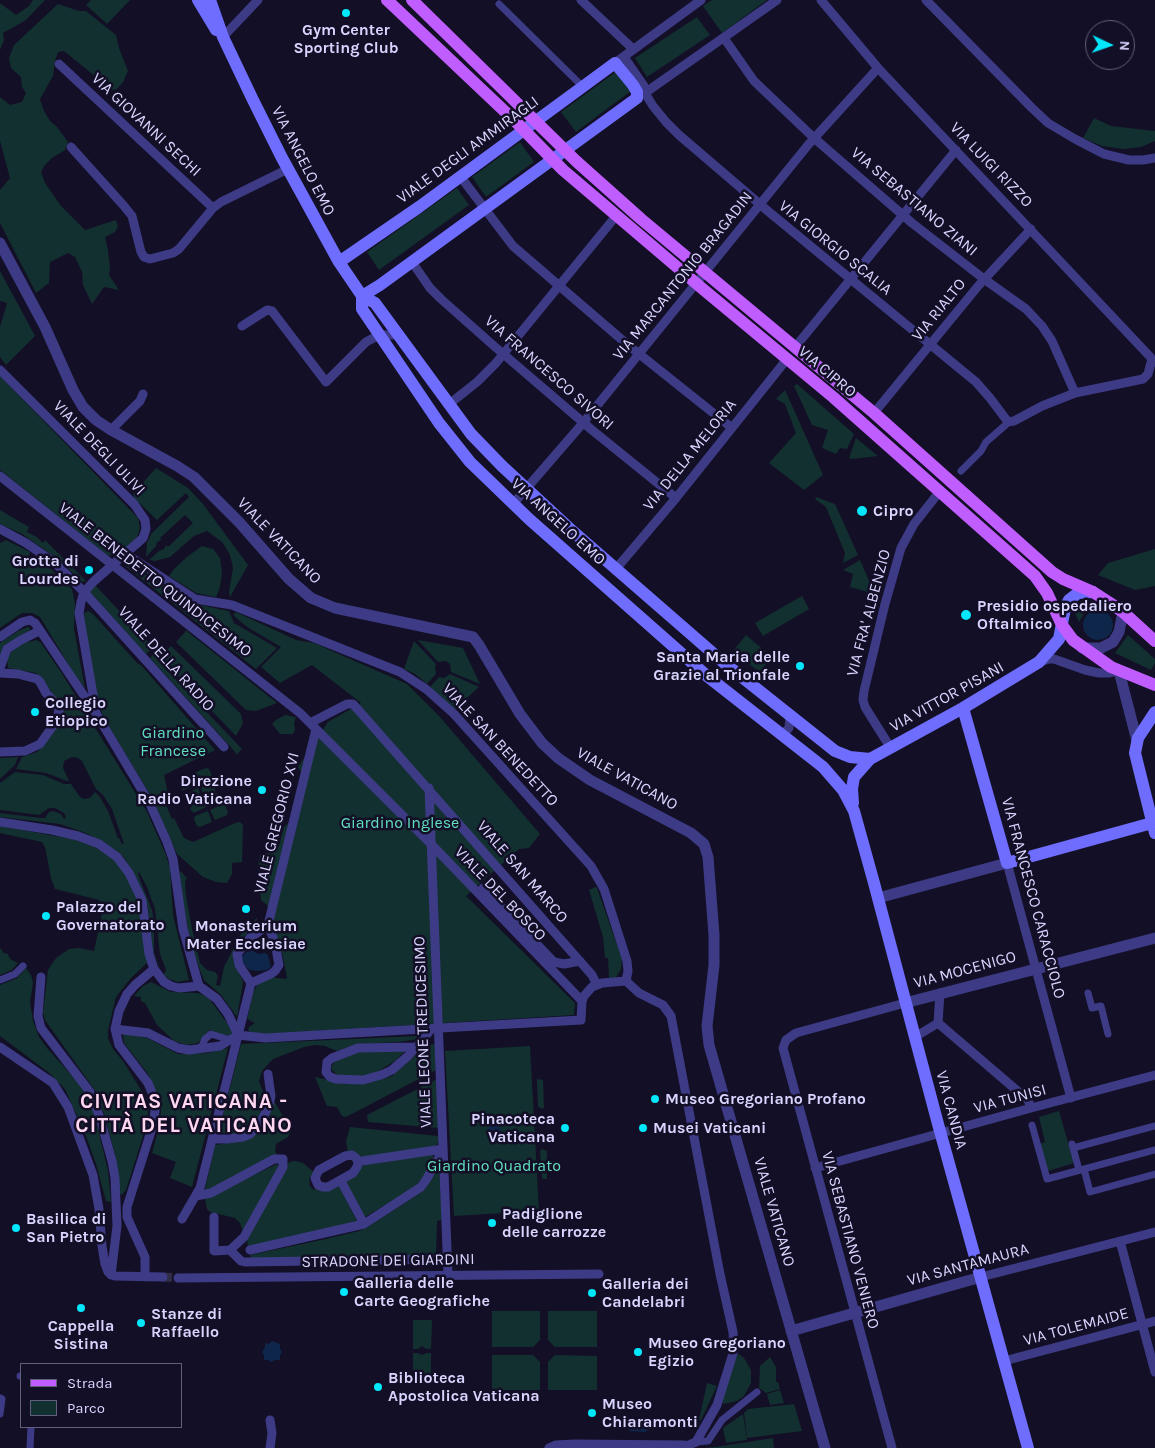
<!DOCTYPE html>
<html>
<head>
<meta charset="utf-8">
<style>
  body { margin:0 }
  #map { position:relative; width:1155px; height:1448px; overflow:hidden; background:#130f26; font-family:Karla,sans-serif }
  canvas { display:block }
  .legend { position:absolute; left:20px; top:1363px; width:162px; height:65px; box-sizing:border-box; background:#130f26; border:1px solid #625e7d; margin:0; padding:6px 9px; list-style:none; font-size:15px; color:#d9d5ff }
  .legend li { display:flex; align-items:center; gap:10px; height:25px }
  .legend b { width:25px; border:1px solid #625e7d }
  .north { position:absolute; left:1085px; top:20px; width:50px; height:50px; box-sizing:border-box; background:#130f26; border:1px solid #625e7d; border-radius:50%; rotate:93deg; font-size:14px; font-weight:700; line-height:20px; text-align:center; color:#d9d5ff }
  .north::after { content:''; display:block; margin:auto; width:18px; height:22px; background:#03e7fd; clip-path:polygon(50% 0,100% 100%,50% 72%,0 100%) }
</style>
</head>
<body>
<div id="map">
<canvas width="1155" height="1448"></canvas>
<ul class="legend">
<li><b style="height:6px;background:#c05dfe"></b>Strada</li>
<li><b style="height:14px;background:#12302f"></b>Parco</li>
</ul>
<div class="north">N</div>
</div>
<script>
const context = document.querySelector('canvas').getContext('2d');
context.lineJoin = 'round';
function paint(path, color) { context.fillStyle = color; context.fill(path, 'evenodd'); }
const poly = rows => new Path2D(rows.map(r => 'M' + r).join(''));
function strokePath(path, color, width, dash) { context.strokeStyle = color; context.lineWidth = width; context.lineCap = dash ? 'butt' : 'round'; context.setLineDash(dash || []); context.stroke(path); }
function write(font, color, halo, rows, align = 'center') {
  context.font = font + ' Karla,sans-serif'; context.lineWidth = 5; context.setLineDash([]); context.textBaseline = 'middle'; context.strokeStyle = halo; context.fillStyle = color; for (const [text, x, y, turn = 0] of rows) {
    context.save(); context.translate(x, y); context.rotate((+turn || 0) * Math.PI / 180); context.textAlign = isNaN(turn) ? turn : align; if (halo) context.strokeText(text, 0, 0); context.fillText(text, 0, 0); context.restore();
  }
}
const green = poly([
  [33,0,45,0,26,20,3,33,4,40,0,50,0,3,16,15,29,6],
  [91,0,130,0,107,24,86,5],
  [712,0,767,0,722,33,703,6],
  [58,4,79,11,86,11,116,35,119,48,128,71,123,82,117,89,112,90,64,51,58,52,55,61,53,76,40,99,44,111,50,121,57,127,68,142,65,150,52,158,44,166,41,172,45,183,61,206,85,230,116,220,118,227,115,232,105,237,108,250,110,269,109,275,119,290,104,287,92,304,83,285,82,272,75,257,68,253,50,262,49,283,36,293,0,223,0,190,10,178,0,141,0,97,10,105,22,102,26,93,22,87,21,77,11,68,9,58,14,45],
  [697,17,710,35,647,77,635,58],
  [617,71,631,91,576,132,561,112],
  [1094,118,1111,126,1155,131,1155,141,1141,147,1124,149,1102,146,1083,138],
  [520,142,534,162,486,197,472,177],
  [457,188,469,205,379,270,367,252],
  [0,271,35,336,6,365,0,357,0,327,7,303,0,301],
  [0,376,138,518,140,528,137,537,119,554,114,556,107,555,0,470],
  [797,384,854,434,847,449,840,448,836,454,822,448,828,430,812,425,794,386],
  [785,390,823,475,804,490,769,463,796,433,785,404,776,399],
  [856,438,878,456,852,459,849,458],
  [156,468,188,488,203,504,248,565,230,597,229,592,233,568,230,555,222,542,207,531,194,536,170,557,155,561,149,560,159,551,164,549,166,545,168,547,193,523,185,515,160,538,161,540,157,542,156,546,146,557,147,543,151,534,189,497,186,493,157,520,134,498,133,494],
  [816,497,835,504,858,555,843,563,845,553,826,507,815,499],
  [0,510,29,527,27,532,37,537,43,543,45,540,86,581,82,582,58,559,22,534,0,524],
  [6,540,30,552,28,559,33,562,38,557,72,589,75,604,74,629,85,688,74,674,40,617,32,613,22,613,0,628,0,543],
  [202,546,213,549,220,558,222,573,220,587,216,597,196,593,169,576,174,569,188,556],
  [1155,549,1155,586,1135,590,1098,575,1108,563],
  [860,560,870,583,868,592,850,587,853,574,843,570],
  [125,566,131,567,167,586,190,603,229,611,234,623,277,648,256,669],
  [95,585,153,647,146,654,90,592],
  [802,596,809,609,763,636,755,623],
  [1082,603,1092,603,1096,606,1086,610,1079,622,1074,611,1076,607],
  [88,611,93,614,137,663,141,665,215,750,164,775,170,803,166,805,172,819,174,818,184,838,193,842,235,823,240,822,243,825,242,862,232,863,232,874,227,883,216,882,203,877,177,854,151,796,103,717,98,699,85,626,84,613],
  [236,612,296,640,314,643,407,684,440,717,540,834,529,848,519,849,466,896,575,1003,574,1015,266,1034,251,1033,248,1030,249,1027,255,1023,247,1019,253,993,257,985,263,980,271,977,286,979,287,977,282,953,267,918,268,906,261,900,258,867,260,855,272,851,279,846,284,827,299,813,303,775,298,767,328,722,361,703,312,665,280,683,261,667,281,647,247,627,233,615],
  [28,627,30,628,29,631,18,637,0,655,0,643,18,631],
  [187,630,188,632,277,703,256,711,246,710,176,642],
  [746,635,772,657,759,672,733,651],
  [1128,635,1155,659,1155,663,1151,670,1115,653],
  [37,640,41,643,61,672,147,812,166,855,170,868,173,915,189,980,177,982,167,978,164,974,166,970,160,954,155,909,147,887,139,872,138,873,140,880,152,910,154,920,154,952,161,971,159,967,151,946,148,907,139,883,125,859,117,851,88,834,60,824,0,817,0,813,41,818,45,818,49,812,53,811,61,814,64,819,66,817,64,813,55,808,49,808,39,815,0,810,0,783,15,772,43,775,64,784,71,784,80,797,84,799,90,798,95,792,100,797,108,811,118,838,120,839,121,843,124,844,112,809,103,795,96,789,82,761,78,758,72,757,64,761,63,768,69,781,67,781,46,773,16,769,22,757,37,752,46,743,48,737,54,732,63,717,62,708,57,699,36,673,8,668,7,660,11,652,23,643],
  [418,640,463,648,480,684,451,672,450,664,446,661,438,662],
  [414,641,436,664,435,668,436,674,427,684,415,674,404,669],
  [171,646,241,714,243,723,236,736,160,657,157,660,242,749,236,755,236,753,228,744,150,658,156,650,162,655],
  [450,674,479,687,454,710,430,687,439,677,444,678],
  [285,715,296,717,294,723,295,730,293,734,280,734,272,724,276,720],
  [18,757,15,765,0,779,0,758],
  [206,768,209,769,212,776,211,779,199,784,194,773],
  [192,774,196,785,184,790,182,790,179,782],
  [213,782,216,785,215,790,216,793,221,795,222,798,221,801,209,806,207,801,207,794,202,792,201,787],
  [198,788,200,793,198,798,201,801,204,803,206,807,194,813,190,809,192,806,191,801,185,797,186,796,186,794],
  [223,804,225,805,228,812,227,815,215,820,210,810],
  [208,811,212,822,200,827,197,826,194,819,195,816],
  [0,826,72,839,92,845,112,858,123,870,142,909,147,963,131,978,116,997,108,1030,108,1038,113,1049,123,1061,146,1098,149,1108,145,1130,126,1190,122,1195,120,1194,115,1154,105,1117,96,1092,45,1020,43,1013,48,970,56,958,69,949,79,948,94,951,103,909,102,903,99,900,55,889,51,878,45,847,42,842,0,833],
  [181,871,188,880,186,879,185,881,186,896,192,929,200,963,207,970,215,972,218,976,216,985,220,986,224,967,240,936,244,929,257,918,257,924,242,939,233,958,243,982,237,1017,221,995,204,980,200,970,189,939,179,874],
  [595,887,597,888,622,959,621,969,615,979,609,978,608,958,605,958,603,937,589,890],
  [0,948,4,953,8,954,10,959,18,963,12,970,0,975],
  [26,968,31,975,33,983,30,1002,33,1021,39,1037,47,1048,80,1085,89,1101,96,1120,108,1171,111,1202,106,1201,96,1164,87,1139,65,1089,48,1072,0,1036,0,985,17,978],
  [151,982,171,992,198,993,208,997,233,1031,231,1036,221,1035,211,1030,208,1031,198,1043,186,1045,174,1041,157,1025,145,1003,141,1001,141,997,134,996,143,986],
  [128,1034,147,1038,178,1054,208,1053,228,1048,192,1187,170,1178,176,1162,152,1153,160,1124,161,1110,158,1098,148,1074,124,1043,123,1035],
  [418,1036,420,1036,418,1039,398,1042,357,1044,337,1051,325,1046,315,1045,304,1047,273,1059,262,1071,259,1081,266,1100,257,1120,250,1127,234,1135,222,1133,219,1131,241,1044],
  [433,1044,435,1045,436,1070,346,1117,342,1116,337,1107,327,1106,315,1077,345,1084,364,1084,392,1076,425,1047],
  [530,1046,539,1211,454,1216,445,1051],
  [405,1051,395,1061,374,1074,361,1076,337,1075,331,1069,332,1065,335,1061,358,1052],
  [437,1079,439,1128,368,1122,367,1115],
  [537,1079,543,1080,544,1107,543,1109,538,1107],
  [274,1101,284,1118,289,1120,292,1129,288,1137,276,1144,275,1151,277,1155,208,1190,205,1189,215,1145,244,1140,260,1130,268,1119],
  [1059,1111,1074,1163,1045,1172,1037,1145,1045,1142,1039,1117],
  [350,1127,438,1136,439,1141,435,1147,360,1158,348,1154,346,1141],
  [542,1149,547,1151,547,1179,543,1179,542,1178,540,1151],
  [431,1154,433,1155,433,1160,424,1176,415,1187,365,1217,345,1182,359,1166],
  [296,1161,303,1163,314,1172,309,1179,310,1183,309,1185,314,1190,317,1187,339,1186,357,1221,353,1224,248,1246,247,1241,289,1162],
  [277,1164,279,1166,243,1232,240,1223,235,1218,210,1212,207,1209,205,1198],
  [439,1165,442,1220,437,1221,436,1256,251,1259,250,1255,321,1240,359,1231,368,1227,420,1193,425,1189],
  [492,1311,540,1311,540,1340,533,1347,492,1347],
  [548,1311,597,1311,597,1347,555,1347,548,1340],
  [413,1320,432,1320,431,1349,426,1349,422,1346,418,1349,413,1349],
  [413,1353,418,1353,422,1355,427,1353,431,1353,431,1375,413,1375],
  [739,1354,744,1358,751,1370,751,1383,744,1396,737,1401,724,1404,722,1401,736,1355],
  [492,1355,533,1355,540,1362,540,1390,492,1390],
  [555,1355,597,1356,597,1390,548,1390,548,1362],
  [770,1357,776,1367,776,1382,778,1382,780,1389,766,1393,759,1388,760,1366],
  [707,1383,717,1386,701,1420,699,1420],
  [780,1390,784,1403,770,1405,767,1394],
  [794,1404,802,1431,747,1438,744,1413,748,1409],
  [743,1414,747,1440,726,1443,723,1428],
  [773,1438,774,1448,704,1448,715,1447]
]);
const water = poly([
  '1083 625a15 15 0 1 1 30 0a15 15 0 1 1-30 0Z',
  [250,949,258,954,265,953,268,955,271,967,267,970,258,971,250,970,244,965,241,957],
  '487 1132a7 7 0 1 1 14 0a7 7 0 1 1-14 0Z',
  [272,1341,280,1344,280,1349,282,1352,280,1355,280,1360,275,1360,271,1362,268,1360,264,1360,264,1355,262,1352,265,1348,265,1343,269,1344],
  [628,1420,651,1420,651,1428,645,1432,630,1431,628,1428]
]);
const minorTunnel = poly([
  [163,1277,178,1278]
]);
const pedestrian = poly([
  [499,4,583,87],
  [961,471,981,451,986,442,1009,422],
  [0,980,15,974,23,966],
  [1088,993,1092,1008,1101,1006,1108,1034],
  [201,1048,205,1039,211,1034,230,1040],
  [1032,1125,1047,1179,1155,1150],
  [1072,1144,1079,1170],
  [1073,1148,1155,1126],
  [1084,1169,1090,1192,1155,1174],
  [20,1376,21,1376],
  [0,1398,2,1399,0,1414],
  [696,1442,708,1441,722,1420,757,1392],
  [30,1448,31,1427]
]);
const minor = poly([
  [581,0,633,49],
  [821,0,878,68,1155,362],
  [926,0,1032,108,1048,123,1075,139,1104,154,1129,160,1143,160,1155,158],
  [223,37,258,0],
  [724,38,754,81,814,138,912,223,984,279,1026,309,1042,326,1052,341,1075,393],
  [624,57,644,86,645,93,653,106,666,122,679,135,769,212,976,382,990,398,1008,422,1014,421,1042,406,1075,393,1143,379,1148,374,1152,359],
  [619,60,701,0],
  [59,64,213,208],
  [642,95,777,0],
  [71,147,124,206,132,216,141,252,144,257,150,259,173,253,179,249,213,208,221,202,288,169],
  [460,176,513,246,628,345,732,428],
  [412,262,430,288,441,299,494,346,592,430,676,498],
  [242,326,267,310,272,311,326,382,366,342,379,335,398,335],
  [796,346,956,150],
  [0,370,134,504,145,520,146,529,143,538,93,582,84,592,81,602,79,613,96,712],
  [448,405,477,382,496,363,616,216],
  [874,413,979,285,1031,229],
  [111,430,140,401,143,394],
  [0,476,300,713,431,844,582,1001],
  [513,504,583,423,808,145,878,68],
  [0,529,26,543,55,563,84,592,224,747],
  [126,554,195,599,232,605,400,672,426,689,454,714,591,866,604,889,627,961,628,971,626,981],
  [615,570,676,498,787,359],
  [0,637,22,622,30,620,35,623,97,715,149,802,167,842,173,859,183,929,199,986,179,988,171,986,164,982,154,969,149,954,142,900,129,873,117,857,99,844,78,836,52,830,0,822],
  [1040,662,1049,659,1054,659,1085,670,1099,673,1108,673,1119,671],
  [0,668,7,649,21,640,39,631],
  [0,673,18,674,37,679,40,682,46,693,57,705,59,711,55,723,40,744,25,751,0,752],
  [310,723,347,704,353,704,592,975,597,985],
  [780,733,784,733,789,728,790,716],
  [890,747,865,707,863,700,864,691,885,604,901,548,914,524,940,491],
  [429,788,448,1275],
  [1007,863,1071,1098],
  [483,888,554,962,564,964,580,961],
  [268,925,316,729],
  [41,977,38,1016,41,1028,90,1092,100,1118,112,1161,115,1178,117,1226,111,1275],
  [626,981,639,993,663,1005,671,1016,720,1274,733,1332,734,1350,717,1405,696,1442,689,1445],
  [251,983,239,965,237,954,250,938,268,925],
  [251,983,271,974,275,971,279,965,275,943,268,925],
  [199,986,217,999,228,1014,238,1035],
  [938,1023,1028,1100,1031,1108],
  [938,1023,940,993],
  [115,1029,148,1033,178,1048,189,1050,220,1046,238,1035],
  [238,1035,265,1038,581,1020,582,1001,584,996,592,987,602,983,626,981],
  [915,1037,938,1023],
  [0,1047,53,1083,68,1107,93,1175,99,1209,102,1246,105,1264,108,1272,115,1276,163,1277],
  [416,1047,358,1048,332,1058,327,1062,326,1072,330,1077,336,1079,363,1080,381,1075,392,1070,408,1056,421,1042,431,1029],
  [213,1139,227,1139,243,1137,250,1134,256,1128,262,1120,269,1105,271,1096,268,1074],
  [352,1155,356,1158,358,1162,357,1167,353,1173,328,1187,323,1187,318,1185,315,1178,319,1170,345,1156,352,1155],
  [362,1161,443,1149],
  [815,1168,1031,1108,1155,1075],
  [341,1181,364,1224],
  [196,1196,211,1193,274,1159,283,1159,283,1167,244,1237,230,1250,214,1251,214,1217],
  [182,1219,200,1188,251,983],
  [1120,1241,1155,1372],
  [230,1250,241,1261,245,1262,447,1259],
  [250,1250,364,1224,421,1187,426,1180,443,1150],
  [145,1277,145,1257,127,1217,127,1207,153,1125,155,1111,155,1100,148,1083,119,1045,115,1029,119,1011,127,994,135,985,154,969],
  [981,1277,1155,1232],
  [178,1278,599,1274],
  [1004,1361,1155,1321],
  [270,1448,272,1433,270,1420],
  [549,1448,556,1445,574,1444,684,1445],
  [892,1448,783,1048,786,1040,796,1033,905,1003]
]);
const tertiary = poly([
  [0,243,45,327,73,390,83,407,96,420,111,430,177,466,194,477,239,522,289,579,311,598,335,608,473,637,479,645,520,714,542,743,558,758,590,780,691,833,704,844,708,857,714,935,714,965,707,1026,709,1045,825,1448],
  [1082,648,1101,648,1113,642,1119,632,1123,612],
  [1119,671,1137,741],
  [878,898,1007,863],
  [905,1003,1155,938],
  [791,1331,981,1277]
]);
const secondary = poly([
  [198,0,216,30],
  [210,0,223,37,252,98,282,158,339,262,362,296,375,303,471,434,502,466,569,528,723,662,835,751,850,757,870,759],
  [339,262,419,207,615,63,633,85,637,92,637,98,380,285,362,296],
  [362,296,362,309,439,423,470,462,529,519,707,676,823,767,843,790,854,811,874,883,938,1124,1028,1448],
  [963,708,1007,863,1152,823],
  [1155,712,1138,738,1135,753,1155,833],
  [853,803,852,789,854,777,870,759,963,708,1039,662,1059,639,1065,608,1069,600,1078,593,1093,592]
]);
const primary = poly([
  [387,0,516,122,563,170,704,290,833,397,1035,576,1047,593,1062,625,1073,640,1111,667,1155,685],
  [412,0,576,161,641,219,874,413,1052,572,1063,579,1093,592,1110,603,1123,612,1155,641]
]);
const markers = [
  [346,13,5,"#03e7fd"],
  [862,511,6,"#03e7fd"],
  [89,570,5,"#03e7fd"],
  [966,615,6,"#03e7fd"],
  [800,666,5,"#03e7fd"],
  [35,712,5,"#03e7fd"],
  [262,790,5,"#03e7fd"],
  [246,909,5,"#03e7fd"],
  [46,916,5,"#03e7fd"],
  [655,1099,5,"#03e7fd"],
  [565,1128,5,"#03e7fd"],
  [643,1128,5,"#03e7fd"],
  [492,1223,5,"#03e7fd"],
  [16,1228,5,"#03e7fd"],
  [344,1292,5,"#03e7fd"],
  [592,1293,5,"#03e7fd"],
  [81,1308,5,"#03e7fd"],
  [141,1323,5,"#03e7fd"],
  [638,1352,5,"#03e7fd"],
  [378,1387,5,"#03e7fd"],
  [592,1413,5,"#03e7fd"]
];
const poiNames = [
  ["Gym Center",346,30,"center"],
  ["Sporting Club",346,48,"center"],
  ["Cipro",873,511],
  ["Grotta di",79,561,"right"],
  ["Lourdes",79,579,"right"],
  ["Presidio ospedaliero",977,606],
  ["Oftalmico",977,624],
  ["Santa Maria delle",790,657,"right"],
  ["Grazie al Trionfale",790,675,"right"],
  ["Collegio",45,703],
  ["Etiopico",45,721],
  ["Direzione",252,781,"right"],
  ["Radio Vaticana",252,799,"right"],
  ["Palazzo del",56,907],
  ["Governatorato",56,925],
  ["Monasterium",246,926,"center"],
  ["Mater Ecclesiae",246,944,"center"],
  ["Museo Gregoriano Profano",665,1099],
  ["Pinacoteca",555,1119,"right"],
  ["Vaticana",555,1137,"right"],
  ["Musei Vaticani",653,1128],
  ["Padiglione",502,1214],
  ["delle carrozze",502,1232],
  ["Basilica di",26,1219],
  ["San Pietro",26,1237],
  ["Galleria delle",354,1283],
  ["Carte Geografiche",354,1301],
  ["Galleria dei",602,1284],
  ["Candelabri",602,1302],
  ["Stanze di",151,1314],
  ["Raffaello",151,1332],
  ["Cappella",81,1326,"center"],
  ["Sistina",81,1344,"center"],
  ["Museo Gregoriano",648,1343],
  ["Egizio",648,1361],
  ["Biblioteca",388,1378],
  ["Apostolica Vaticana",388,1396],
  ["Museo",602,1404],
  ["Chiaramonti",602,1422]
];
const streetNames = [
  ["VIA GIOVANNI SECHI",146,125,43],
  ["VIALE DEGLI AMMIRAGLI",468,150,-36],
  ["VIA ANGELO EMO",303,161,63],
  ["VIA LUIGI RIZZO",991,165,46],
  ["VIA SEBASTIANO ZIANI",914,202,40],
  ["VIA GIORGIO SCALIA",835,248,39],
  ["VIA MARCANTONIO BRAGADIN",683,276,-51],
  ["VIA RIALTO",939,310,-51],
  ["VIA CIPRO",827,372,40],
  ["VIA FRANCESCO SIVORI",549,373,41],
  ["VIALE DEGLI ULIVI",99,448,46],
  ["VIA DELLA MELORIA",690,455,-51],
  ["VIA ANGELO EMO",558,522,42],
  ["VIALE VATICANO",279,541,46],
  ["VIALE BENEDETTO QUINDICESIMO",155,580,38],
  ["VIA FRA' ALBENZIO",869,613,-75],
  ["VIALE DELLA RADIO",166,659,48],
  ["VIA VITTOR PISANI",947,697,-29],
  ["VIALE SAN BENEDETTO",500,745,47],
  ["VIALE VATICANO",627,779,29],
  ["VIALE GREGORIO XVI",277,823,-76],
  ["VIALE SAN MARCO",522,872,49],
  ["VIALE DEL BOSCO",500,894,46],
  ["VIA FRANCESCO CARACCIOLO",1033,898,75],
  ["VIA MOCENIGO",965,970,-15],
  ["VIALE LEONE TREDICESIMO",423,1032,-92],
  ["VIA TUNISI",1010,1099,-15],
  ["VIA CANDIA",951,1110,75],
  ["VIALE VATICANO",774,1212,74],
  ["VIA SEBASTIANO VENIERO",850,1240,75],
  ["STRADONE DEI GIARDINI",388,1261,-1],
  ["VIA SANTAMAURA",968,1265,-15],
  ["VIA TOLEMAIDE",1076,1327,-15]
];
const parkNames = [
  ["Giardino",173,733],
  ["Francese",173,751],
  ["Giardino Inglese",400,823],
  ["Giardino Quadrato",494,1166]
];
const districtNames = [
  ["CIVITAS VATICANA -",184,1102],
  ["CITTÀ DEL VATICANO",184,1126]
];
paint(green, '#12302f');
paint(water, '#0f264b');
strokePath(minorTunnel, '#312d47', 9, [9, 4.5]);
strokePath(pedestrian, '#3d3b85', 7);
strokePath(minor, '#3d3b85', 9);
strokePath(tertiary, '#3d3b85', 11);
strokePath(secondary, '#6f6dfe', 12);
strokePath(primary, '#c05dfe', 12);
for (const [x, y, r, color] of markers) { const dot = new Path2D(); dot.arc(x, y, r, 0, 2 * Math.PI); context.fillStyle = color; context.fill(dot); strokePath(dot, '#130f26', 2); }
write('bold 16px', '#d9d5ff', '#130f26', poiNames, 'left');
write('16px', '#d9d5ff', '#130f26', streetNames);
write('16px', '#61dfbe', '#130f26', parkNames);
context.letterSpacing = '1px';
write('bold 21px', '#ffd7f1', '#130f26', districtNames);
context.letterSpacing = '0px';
</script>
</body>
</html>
